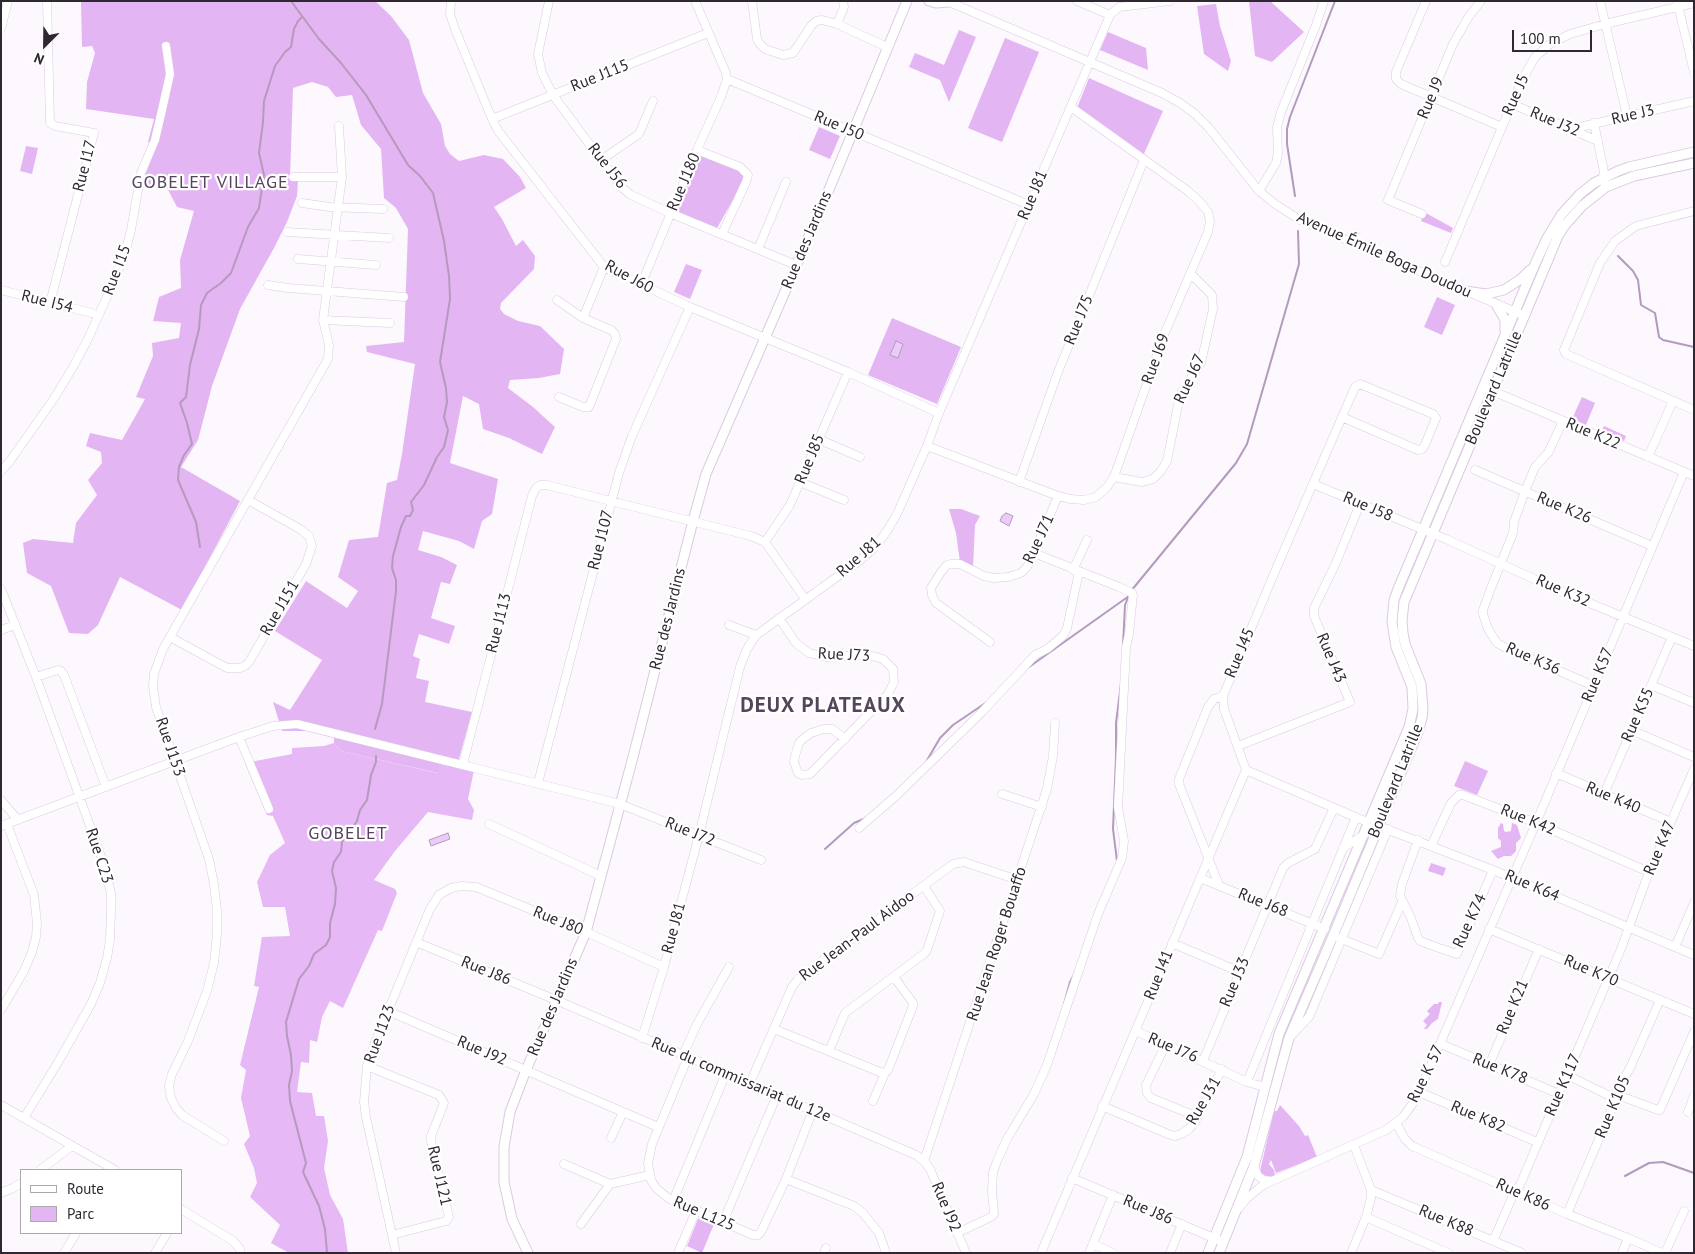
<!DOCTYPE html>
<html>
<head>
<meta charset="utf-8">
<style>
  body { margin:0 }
  #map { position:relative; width:1695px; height:1254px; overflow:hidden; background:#fcf8fd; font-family:"PT Sans",sans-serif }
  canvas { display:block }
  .frame { position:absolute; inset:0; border:2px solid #2f2832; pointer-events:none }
  .legend { position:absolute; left:20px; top:1169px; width:162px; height:65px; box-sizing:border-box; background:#fff; border:1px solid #aca9ad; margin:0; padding:6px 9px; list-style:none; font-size:15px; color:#2f2832 }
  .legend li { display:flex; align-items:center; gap:10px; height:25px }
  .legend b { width:25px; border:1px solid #aca9ad }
  .north { position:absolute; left:20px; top:20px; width:50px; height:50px; -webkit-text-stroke:4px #fff; paint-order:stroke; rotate:203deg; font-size:14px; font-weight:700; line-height:20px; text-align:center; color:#2f2832 }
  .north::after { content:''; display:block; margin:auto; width:18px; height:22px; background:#2f2832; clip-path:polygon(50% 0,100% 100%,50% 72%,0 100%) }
  .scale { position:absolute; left:1512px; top:30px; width:80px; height:22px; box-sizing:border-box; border:2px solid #2f2832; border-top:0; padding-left:6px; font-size:15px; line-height:18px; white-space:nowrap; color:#2f2832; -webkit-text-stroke:4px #fff; paint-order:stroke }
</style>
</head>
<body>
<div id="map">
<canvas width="1695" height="1254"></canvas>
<div class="frame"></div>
<ul class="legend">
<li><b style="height:6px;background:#fff"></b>Route</li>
<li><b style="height:14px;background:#e4b5f3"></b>Parc</li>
</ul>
<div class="north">N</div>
<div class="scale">100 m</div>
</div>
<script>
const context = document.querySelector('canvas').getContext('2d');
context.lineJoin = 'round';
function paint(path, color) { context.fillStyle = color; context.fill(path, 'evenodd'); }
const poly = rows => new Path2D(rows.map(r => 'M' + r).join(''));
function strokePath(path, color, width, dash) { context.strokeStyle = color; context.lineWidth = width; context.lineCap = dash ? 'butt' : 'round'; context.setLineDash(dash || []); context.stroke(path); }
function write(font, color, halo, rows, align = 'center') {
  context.font = font + ' "PT Sans",sans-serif'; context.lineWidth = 4.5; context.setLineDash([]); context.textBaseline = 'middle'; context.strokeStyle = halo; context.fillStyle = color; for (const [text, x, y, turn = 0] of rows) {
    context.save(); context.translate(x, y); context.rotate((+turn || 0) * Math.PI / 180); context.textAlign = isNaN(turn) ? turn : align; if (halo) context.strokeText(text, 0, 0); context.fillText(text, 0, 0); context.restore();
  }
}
const green = poly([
  [81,1,375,1,391,16,409,40,423,93,441,124,445,146,450,154,459,161,484,155,503,159,520,177,526,188,494,207,502,219,516,246,523,240,535,256,534,269,501,303,500,309,504,314,518,321,540,326,564,349,560,374,539,378,510,380,508,388,533,407,555,427,542,454,509,438,483,429,479,404,463,396,450,463,498,479,492,514,482,521,474,549,459,541,423,531,418,550,441,557,457,565,450,584,441,582,431,618,455,626,449,644,419,634,413,656,420,659,416,678,429,681,425,702,472,712,457,766,441,764,438,773,341,751,334,743,334,738,306,731,282,731,273,702,290,710,322,660,275,631,306,581,347,608,358,591,338,577,349,540,378,537,387,483,397,480,402,454,415,364,367,352,366,346,404,342,408,229,396,208,384,198,381,149,361,125,352,95,336,97,328,87,312,82,293,88,290,178,298,181,297,196,287,222,274,248,240,309,212,386,198,440,181,467,240,501,182,610,120,577,98,625,88,634,69,633,51,586,27,573,23,543,33,539,73,543,76,523,97,495,88,480,102,463,101,452,86,446,90,433,122,440,145,399,136,397,153,356,152,343,179,338,181,323,153,321,159,297,181,288,180,260,194,211,177,207,165,184,139,189,154,147,148,142,154,119,86,109,87,82,95,53,92,46,82,47],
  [1249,1,1270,1,1304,32,1272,62,1255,56],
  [1216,4,1220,26,1231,61,1228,71,1204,54,1197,6],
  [959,30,976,37,949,102,940,80,909,67,915,53,944,65],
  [1108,32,1146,48,1148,70,1100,50],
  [1005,38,1039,52,1002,142,968,128],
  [1089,78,1163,111,1143,156,1077,108],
  [819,127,840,136,830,159,809,150],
  [26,146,38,148,32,174,20,171],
  [698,153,743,170,747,175,717,228,672,213],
  [1424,212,1453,228,1451,233,1421,221],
  [686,264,702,270,690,299,674,292],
  [1437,297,1455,305,1442,335,1424,327],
  [892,318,961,347,937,404,868,375],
  [1582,397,1595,403,1586,425,1572,419],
  [1604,426,1626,436,1624,441,1601,432],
  [949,509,961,509,980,516,975,525,973,568,960,562,956,533],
  [1465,761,1488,771,1477,795,1454,786],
  [1501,823,1503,824,1504,831,1506,832,1511,831,1512,823,1517,825,1521,838,1516,843,1516,851,1511,856,1504,856,1498,859,1491,851,1501,847,1501,841,1498,838,1498,828],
  [1431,863,1446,868,1443,876,1428,871],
  [1439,1002,1442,1002,1438,1019,1432,1023,1427,1029,1424,1029,1427,1025,1423,1021,1430,1014,1427,1011,1434,1004,1438,1004],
  [1280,1105,1299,1126,1305,1136,1308,1135,1317,1157,1276,1173,1271,1160,1269,1164,1274,1170,1275,1175,1269,1179,1262,1176,1260,1171,1274,1111,1277,1111],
  [700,1218,714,1224,702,1253,687,1246,698,1219]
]);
const forest = poly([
  [334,743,341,751,437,773,440,764,474,770,468,799,474,810,472,820,428,812,395,851,374,880,395,889,397,893,382,931,378,930,343,1008,330,1001,322,1017,317,1042,310,1040,309,1063,301,1062,297,1092,312,1093,316,1116,324,1116,328,1141,324,1168,330,1195,343,1219,348,1253,289,1253,271,1243,280,1225,250,1197,257,1183,254,1168,244,1144,250,1136,241,1098,246,1070,240,1065,259,987,254,986,262,937,290,936,285,907,263,907,257,882,270,855,285,843,273,816,267,815,245,763,292,754,292,748,324,746]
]);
const water = poly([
  [896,341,903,344,898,358,890,355,896,341],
  [1006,513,1013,516,1009,526,1000,521,1002,516,1006,513],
  [448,833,450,839,431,846,429,840,448,833]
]);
const stream = poly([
  [291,1,319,39,341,63,366,95,408,165,420,176,433,193,444,241,449,276,450,299,440,362,446,388,447,402,444,417,448,430,444,447,437,457,424,485,411,502,413,510,410,516,406,516,401,527,393,556,392,568,396,580,396,591,382,704,375,729],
  [1295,196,1287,144,1287,129,1290,117,1335,1],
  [1618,256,1633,271,1638,280,1641,305,1655,313,1659,337,1663,340,1694,347],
  [200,547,196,522,178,480,179,467,184,455,192,444,187,423,180,403,186,397,190,365,199,329,201,305,207,293,221,283,231,273,248,227,259,208,264,175,259,153,263,122,264,101,275,66,285,52,291,47,294,29,298,21,302,17],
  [1131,591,1236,463,1247,444,1299,264,1298,231],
  [1123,645,1125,605,1129,595],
  [1029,667,1129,596],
  [926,762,940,738,953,725,987,702],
  [825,849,854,823,866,818],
  [1117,861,1113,829,1116,758,1116,723,1121,684],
  [1064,1004,1070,982,1075,973],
  [1625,1176,1649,1163,1663,1162,1694,1173],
  [327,1253,325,1229,319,1206,303,1172,306,1163,290,1101,289,1085,292,1071,291,1055,287,1036,286,1022,299,979,309,966,314,954,326,945,330,937,330,923,335,904,336,888,332,871,334,862,341,852,342,842,357,821,360,810,367,800,371,775,376,762,376,756]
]);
const minor = poly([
  [47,1,50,123,55,126,94,133,50,303],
  [451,1,450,14,455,29,492,119,499,132,604,267,690,307,848,372,939,413],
  [549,1,538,54,542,73,553,95,621,187,631,195,670,213,796,265],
  [752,1,757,39,759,43,765,49,783,55,793,53,811,26,816,21,822,20,837,24,887,47],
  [947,1,1162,93,1180,103,1195,114,1209,128,1259,191,1275,204,1300,220,1525,316],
  [1077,1,1110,15],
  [1426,1,1396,72,1396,79,1401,84,1502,127],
  [1600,1,1627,116],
  [1677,1,1694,72],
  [837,24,844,7,843,1],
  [1,29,8,1],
  [727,79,1029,205],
  [1512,104,1598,141],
  [492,119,708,33],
  [1594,123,1604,172,1603,178,1604,182],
  [1571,129,1694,101],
  [697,150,740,167,748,175,746,182,722,234],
  [601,160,639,134,653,101],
  [293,177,342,177],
  [1259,191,1276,163,1278,153,1277,127,1281,112,1316,25,1324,1],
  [302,203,330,207,383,209],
  [1694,211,1636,226,1615,241,1600,263,1564,350,1566,354,1694,410],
  [1422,214,1388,200,1453,44,1469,16,1481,1],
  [287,232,389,238],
  [758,249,786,182],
  [298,259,376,265],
  [1445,262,1522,80,1535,57,1550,44,1570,34,1605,24,1694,3],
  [268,285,288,288,404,297],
  [641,285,697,150,721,97,727,79,726,73,695,1],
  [1,290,92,313],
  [557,300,583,318,611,330,615,334,616,339,589,407,583,407,559,397],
  [583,318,604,267],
  [323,320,390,323],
  [1483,387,1694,476],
  [1563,421,1548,453,1535,467,1525,491,1514,522,1513,533,1491,588,1483,610,1483,614,1488,629,1497,643,1506,648,1594,686],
  [818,439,860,457],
  [927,446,1058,496,1071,499,1084,500,1096,497,1107,487,1114,477,1164,335,1208,232,1210,221,1208,212,1200,202,1188,191,1071,107],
  [1648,457,1673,401],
  [1475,470,1652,546],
  [1,471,10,461,55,397,73,367,88,339,114,281,125,253,131,230,141,173,155,140,162,110,170,74,166,46],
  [1114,477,1142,482,1153,479,1161,471,1167,461,1180,395,1201,363,1213,309,1212,295,1191,274],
  [800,482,844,500],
  [1019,482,1058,372,1144,160],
  [1313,484,1446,539,1565,593,1694,646],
  [765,542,790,505,848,372],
  [1073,570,1087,540],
  [1,589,36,677,102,859,111,893,111,909,110,940,107,958,100,983,91,1004,57,1064,24,1118],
  [779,618,796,643,809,653,827,657,867,655,876,657,883,659,893,669,894,682,888,694,810,774,802,775,798,773,794,762,795,756,799,743,804,738,811,733,824,729,832,729,845,739],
  [729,625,756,635],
  [1,630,15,625],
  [170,637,227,668,240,668,245,666,249,662,306,564,312,546,309,536,300,529,248,500],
  [990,642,936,603,932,595,931,588,941,572,947,565,951,564,960,564,984,576,994,578,1008,577,1021,573,1027,567,1034,553,1058,496],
  [36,677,58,670,61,671,64,675,106,787],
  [1651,685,1694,703],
  [1631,730,1694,757],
  [239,737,269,809],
  [1238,746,1350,702,1314,616,1314,608,1335,565,1360,504],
  [463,764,532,496,536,488,540,485,547,485,751,536,765,542,805,599],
  [1246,770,1360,819,1493,870,1694,955],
  [1556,773,1671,822],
  [538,783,619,473,632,436,690,307],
  [1002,794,1042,807],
  [1604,794,1672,637],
  [1,800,18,820],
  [489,824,601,876],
  [1,826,239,737,273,726,297,724,620,804,761,860],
  [859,828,896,796,982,712,1035,655,1047,649,1063,636,1067,628,1079,572],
  [1418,840,1402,884,1400,896,1411,918,1418,938,1420,941,1439,948,1457,954,1493,870],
  [1431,846,1451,803,1459,795,1463,795,1536,823,1649,872],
  [1343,848,1364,835],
  [1200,878,1325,929],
  [1219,885,1179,784,1179,779,1208,707,1214,699,1223,696],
  [1489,929,1694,1014],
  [1339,938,1379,954,1402,902],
  [416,942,556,1000,916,1155,924,1161,930,1169,966,1253],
  [1172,943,1240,972],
  [1675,947,1694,903],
  [1,1010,24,971,32,952,36,937,37,923,34,895,7,824],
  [388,1011,658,1127],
  [774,1029,880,1072,885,1073,888,1070,913,1006,913,1003,894,977],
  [1136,1031,1247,1082,1265,1087],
  [1290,1037,1309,1017,1388,829],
  [642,1038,664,967,699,835,740,667,747,649,756,635,762,631,859,561,874,548,887,531,897,514,927,446,939,413,1110,15,1119,7,1170,1],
  [1166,1044,1146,1085,1147,1093,1151,1098,1198,1117],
  [1441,1044,1559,1094],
  [829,1051,845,1013,925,953,927,950,940,911,924,886],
  [683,1055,697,1024,729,967],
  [688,1057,652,1144,648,1163,651,1180,656,1188,668,1198,753,1235,758,1235,761,1232,786,1179,813,1110],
  [1203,1061,1283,868,1288,863,1315,849,1334,808],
  [1489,1065,1539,949],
  [367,1066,439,1095,444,1103,431,1136,431,1141,449,1217,446,1221,392,1235],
  [1567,1075,1616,1099],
  [1247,1082,1356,817],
  [750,1083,792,987,799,978,953,864,964,862,1018,880],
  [1419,1092,1537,1142],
  [1615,1094,1658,1110,1660,1110,1694,1032],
  [873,1101,885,1073],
  [1,1105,115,1170],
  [1102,1106,1168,1134,1175,1136,1181,1134,1189,1129,1195,1122,1222,1069],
  [1688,1112,1694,1096],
  [1396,1123,1405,1139,1412,1146,1567,1214,1628,1238,1662,1253],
  [611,1138,623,1112],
  [224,1141,182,1115,176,1108,171,1098,169,1086,172,1074,188,1041,207,991,214,963,217,934,217,910,214,884,209,859,156,707,153,686,154,674,163,649,328,359,329,345,323,320,342,177,339,126],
  [924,1161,1047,789,1053,756,1055,723],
  [564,1164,610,1184,650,1175],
  [1254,1166,1258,1176,1264,1180,1272,1181],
  [40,1170,72,1146],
  [1072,1178,1223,1242],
  [786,1179,854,1206,863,1213,879,1233,886,1253],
  [1371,1190,1522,1253],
  [1,1193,13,1188,21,1183],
  [673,1201,726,1073],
  [1239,1208,1246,1199,1263,1185,1386,1130,1403,1117,1416,1099,1536,823,1684,472],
  [181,1209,233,1241,240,1249,241,1253],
  [1567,1214,1616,1099,1615,1094,1630,1068,1660,1000],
  [1366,1217,1448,1253],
  [723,1222,777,1095],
  [581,1224,610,1184],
  [957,1233,991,1217,994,1214,992,1191,993,1172,997,1161,1007,1139,1034,1094,1047,1065,1098,914,1122,858,1124,841,1118,807,1126,648,1129,634,1133,595,1132,593,1119,587,1034,553],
  [1493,1241,1515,1191,1520,1185,1567,1075,1621,949,1649,872,1694,769],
  [1093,1244,1113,1253],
  [64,1253,76,1233],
  [155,1253,167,1233],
  [396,1253,366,1117,364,1102,367,1066,376,1040,430,909,439,895,451,888,462,886,476,887,586,932,664,967],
  [678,1253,696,1211],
  [824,1253,826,1248],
  [1041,1253,1246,770,1224,709,1223,696,1276,569,1355,387,1360,384,1433,414,1436,418,1424,447,1422,449,1418,450,1342,417],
  [1089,1253,1113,1195],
  [1170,1253,1182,1224],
  [1351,1253,1366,1217,1371,1198,1371,1190,1354,1145],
  [1622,1253,1628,1238],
  [1665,1253,1684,1211]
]);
const major = poly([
  [929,1,936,3,948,2],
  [1465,291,1486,294,1504,290,1521,279,1530,270],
  [1496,304,1505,320,1505,331],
  [528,1253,512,1219,504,1182,504,1147,510,1112,526,1070,586,932,633,757,693,521,706,474,823,204,907,1],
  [1208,1253,1247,1157,1279,1034,1409,727,1413,709,1412,687,1396,647,1392,622,1394,600,1398,589,1535,264,1547,238,1561,215,1580,194,1594,183,1618,171,1629,167,1694,152],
  [1219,1253,1254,1166,1289,1038,1333,936,1418,732,1422,718,1423,709,1421,684,1405,644,1403,633,1402,621,1404,602,1558,236,1565,225,1582,206,1606,187,1634,176,1694,163]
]);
const streetNames = [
  ["Rue J115",600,76,-22],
  ["Rue J5",1516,95,-66],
  ["Rue J9",1431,98,-67],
  ["Rue J3",1633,115,-13],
  ["Rue J32",1555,122,23],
  ["Rue J50",839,126,23],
  ["Rue I17",85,166,-76],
  ["Rue J56",607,166,52],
  ["Rue J180",684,182,-67],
  ["Rue J81",1033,195,-67],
  ["Rue des Jardins",807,240,-67],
  ["Avenue Émile Boga Doudou",1384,255,24],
  ["Rue I15",117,270,-69],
  ["Rue J60",629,277,28],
  ["Rue I54",47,302,14],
  ["Rue J75",1079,320,-68],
  ["Rue J69",1156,359,-70],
  ["Rue J67",1190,379,-65],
  ["Boulevard Latrille",1494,388,-67],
  ["Rue K22",1593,434,23],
  ["Rue J85",810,459,-67],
  ["Rue J58",1368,507,23],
  ["Rue K26",1564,508,23],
  ["Rue J71",1039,539,-65],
  ["Rue J107",601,540,-76],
  ["Rue J81",859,557,-41],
  ["Rue K32",1563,591,24],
  ["Rue J151",280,608,-60],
  ["Rue des Jardins",668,619,-76],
  ["Rue J113",499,623,-76],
  ["Rue J45",1240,653,-67],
  ["Rue J73",844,655,3],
  ["Rue J43",1331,658,67],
  ["Rue K36",1533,659,24],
  ["Rue K57",1598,675,-67],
  ["Rue K55",1638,715,-66],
  ["Rue J153",170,747,71],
  ["Boulevard Latrille",1396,781,-68],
  ["Rue K40",1613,798,23],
  ["Rue K42",1528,820,22],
  ["Rue J72",690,832,22],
  ["Rue K47",1660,848,-67],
  ["Rue C23",99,856,72],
  ["Rue K64",1532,886,23],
  ["Rue J68",1263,903,22],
  ["Rue J80",558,921,22],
  ["Rue K74",1470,921,-65],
  ["Rue J81",674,928,-75],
  ["Rue Jean-Paul Aidoo",857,936,-37],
  ["Rue Jean Roger Bouaffo",997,944,-72],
  ["Rue J86",486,971,22],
  ["Rue K70",1591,971,23],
  ["Rue J41",1159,975,-68],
  ["Rue J33",1235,982,-67],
  ["Rue des Jardins",553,1007,-67],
  ["Rue K21",1513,1007,-67],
  ["Rue J123",380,1034,-70],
  ["Rue J76",1173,1048,23],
  ["Rue J92",482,1051,23],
  ["Rue K78",1500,1069,22],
  ["Rue K 57",1426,1074,-64],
  ["Rue du commissariat du 12e",741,1080,23],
  ["Rue K117",1563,1085,-66],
  ["Rue J31",1204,1101,-60],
  ["Rue K105",1613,1107,-67],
  ["Rue K82",1478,1117,23],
  ["Rue J121",439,1176,77],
  ["Rue K86",1523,1195,24],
  ["Rue J92",946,1207,67],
  ["Rue J86",1148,1210,23],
  ["Rue L125",704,1214,23],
  ["Rue K88",1446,1221,23]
];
const neighbourhoodNames = [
  ["GOBELET VILLAGE",210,183],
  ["GOBELET",348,834]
];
const districtNames = [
  ["DEUX PLATEAUX",823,706]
];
paint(green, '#e4b5f3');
paint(forest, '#e6b8f5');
paint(water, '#edcbf9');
strokePath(water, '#b49abd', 1);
strokePath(stream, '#b49abd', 2);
strokePath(minor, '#ddc9e3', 9);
strokePath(major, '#ddc9e3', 11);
strokePath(minor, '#fff', 8);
strokePath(major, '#fff', 9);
write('16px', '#2f2832', '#fff', streetNames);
context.letterSpacing = '1px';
write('18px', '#55455b', '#fff', neighbourhoodNames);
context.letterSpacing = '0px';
context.letterSpacing = '1px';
write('bold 21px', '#55455b', '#fff', districtNames);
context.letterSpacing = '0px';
</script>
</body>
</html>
